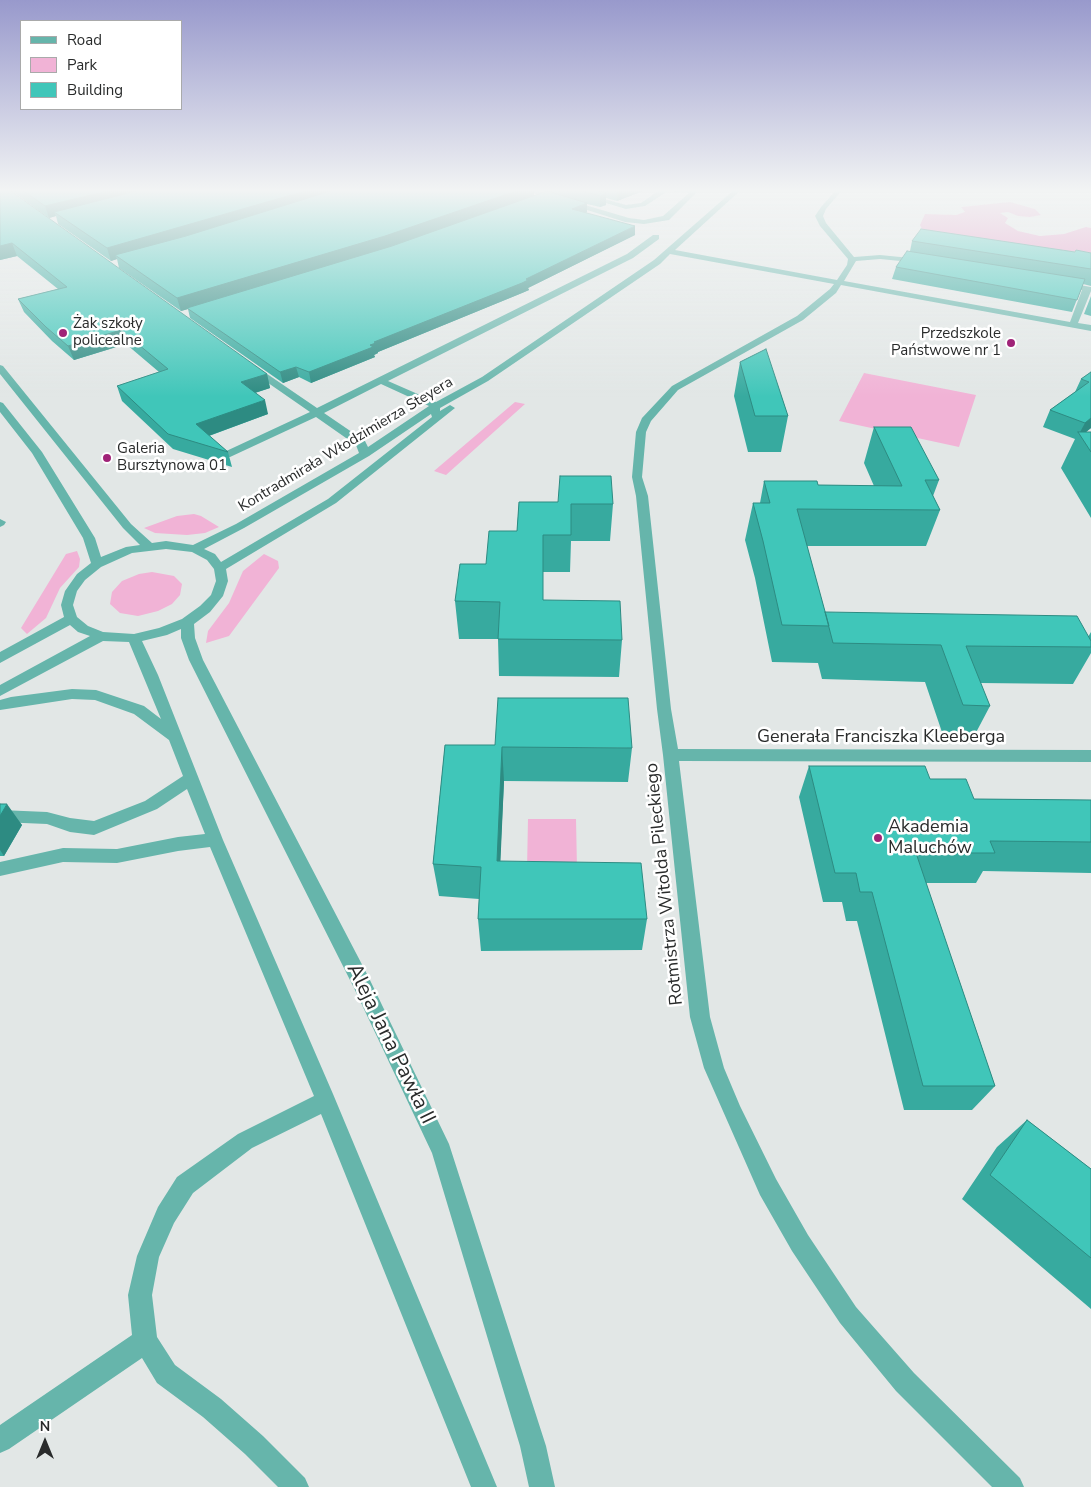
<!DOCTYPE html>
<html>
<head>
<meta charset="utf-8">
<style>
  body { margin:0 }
  #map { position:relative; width:1091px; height:1487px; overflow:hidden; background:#e2e7e6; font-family:"Nunito Sans",sans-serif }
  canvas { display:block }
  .legend { position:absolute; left:20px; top:20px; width:162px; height:90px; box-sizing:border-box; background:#fff; border:1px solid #a9aaaa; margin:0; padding:6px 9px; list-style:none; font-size:15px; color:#292b2b }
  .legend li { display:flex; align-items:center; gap:10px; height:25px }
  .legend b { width:25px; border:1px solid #a9aaaa }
  .north { position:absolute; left:20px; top:1417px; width:50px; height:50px; -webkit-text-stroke:4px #fff; paint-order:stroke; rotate:0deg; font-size:14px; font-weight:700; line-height:20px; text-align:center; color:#292b2b }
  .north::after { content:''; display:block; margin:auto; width:18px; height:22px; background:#292b2b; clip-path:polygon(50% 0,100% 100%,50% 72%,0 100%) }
</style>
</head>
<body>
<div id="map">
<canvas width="1091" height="1487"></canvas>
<ul class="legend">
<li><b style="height:6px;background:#66b5ab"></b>Road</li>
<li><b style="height:14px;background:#f1b3d6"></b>Park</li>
<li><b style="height:14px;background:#40c6b9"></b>Building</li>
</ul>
<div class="north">N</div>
</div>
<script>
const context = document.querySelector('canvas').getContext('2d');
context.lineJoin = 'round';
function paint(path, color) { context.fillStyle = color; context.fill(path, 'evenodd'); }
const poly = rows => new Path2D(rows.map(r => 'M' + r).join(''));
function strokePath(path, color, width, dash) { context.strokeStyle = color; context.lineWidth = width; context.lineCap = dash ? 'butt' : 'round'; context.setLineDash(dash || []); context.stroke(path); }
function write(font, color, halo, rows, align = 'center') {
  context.font = font + ' "Nunito Sans",sans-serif'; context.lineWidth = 5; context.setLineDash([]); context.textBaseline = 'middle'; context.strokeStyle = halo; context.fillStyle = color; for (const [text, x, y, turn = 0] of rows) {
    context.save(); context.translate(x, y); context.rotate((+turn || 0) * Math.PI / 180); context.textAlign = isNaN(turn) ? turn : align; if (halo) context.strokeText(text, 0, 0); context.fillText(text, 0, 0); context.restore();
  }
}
const green = poly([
  [864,373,976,395,959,447,839,421],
  [515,402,525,404,446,475,434,471],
  [194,514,201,516,219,527,205,533,187,535,155,533,144,528,177,516],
  [77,551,80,559,79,567,60,588,46,618,27,634,21,628,66,554],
  [264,554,278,561,279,568,229,636,206,643,208,631,229,603,243,571],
  [152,572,174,576,182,584,180,595,172,604,158,611,138,616,120,613,110,604,112,592,122,581,139,574],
  [528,819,576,819,577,869,527,869]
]);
const forest = poly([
  [1010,202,1035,209,1041,215,1030,217,1018,216,1008,212,1000,213,1008,218,1005,223,1018,231,1040,236,1064,234,1086,227,1091,228,1091,254,1086,252,1066,251,924,233,920,225,925,214,956,215,965,212,961,207]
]);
const minor = poly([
  [521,189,531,189,629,218,644,220,663,216,689,193,668,191,645,206,626,209,558,189,568,189,626,205,641,203,661,189,700,189,669,220,644,224,625,222,521,189],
  [735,189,742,189,675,250,837,280,847,265,848,259,820,226,815,216,821,207,837,189,843,189,826,209,823,216,826,223,854,257,880,255,921,259,925,261,921,263,880,259,856,261,844,281,1070,322,1082,290,1058,284,1062,282,1091,287,1091,291,1078,323,1091,325,1091,331,841,285,836,293,803,320,678,390,651,421,646,432,642,477,648,496,671,709,678,749,1091,750,1091,762,679,761,710,1017,724,1068,740,1106,776,1179,808,1235,856,1307,914,1373,1020,1478,1024,1487,992,1487,896,1391,840,1323,792,1251,760,1195,704,1068,690,1017,663,755,657,709,636,496,632,477,636,432,642,418,672,386,797,316,830,289,834,284,670,254,660,264,488,381,440,408,440,411,450,405,455,408,336,503,226,569,228,581,223,596,210,612,194,624,195,638,203,660,368,976,449,1144,546,1446,555,1487,529,1487,520,1446,432,1153,354,988,189,660,181,638,181,629,167,635,142,641,158,675,223,840,333,1094,497,1487,471,1487,321,1114,252,1148,193,1193,174,1223,159,1257,152,1295,157,1337,175,1365,221,1399,263,1436,305,1478,309,1487,278,1487,245,1454,203,1417,157,1383,142,1358,9,1449,0,1453,0,1425,132,1335,128,1295,137,1256,158,1207,177,1177,238,1134,314,1096,210,847,178,851,117,863,63,862,0,876,0,862,63,848,117,849,178,837,205,834,187,789,157,809,94,835,70,832,47,824,0,822,0,810,47,812,70,818,94,821,145,801,183,776,169,740,134,714,95,700,72,699,0,710,0,700,11,697,72,689,96,690,144,706,161,719,129,642,103,641,0,696,0,685,90,636,78,632,70,625,0,663,0,652,64,617,61,605,65,591,77,574,91,563,83,538,32,453,0,412,0,402,3,403,42,452,95,538,101,557,126,547,140,545,123,528,0,374,0,365,3,366,131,524,152,543,166,541,193,545,236,524,359,453,356,445,316,417,230,457,222,457,221,455,222,453,310,412,248,369,248,365,254,365,317,408,627,254,653,235,659,235,659,239,633,258,388,381,436,402,482,377,654,260,735,189],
  [381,384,429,406,368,447,365,441,324,413,381,384],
  [431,414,432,417,328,499,221,562,215,554,204,549,244,528,369,456,431,414],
  [166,549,192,552,207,560,214,569,216,581,211,595,200,606,182,619,159,628,134,634,103,632,88,626,77,617,73,605,77,591,85,580,101,567,132,553,166,549],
  [0,519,6,522,4,525,0,527,0,519]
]);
const wall = poly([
  [0,189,267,374,270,388,255,393,268,414,209,436,228,452,232,467,173,449,122,401,117,386,159,372,126,344,74,360,52,341,24,312,18,299,58,289,17,256,0,260],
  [9,189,534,189,534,196,546,192,537,189,648,189,617,201,606,198,606,205,600,207,587,204,587,212,586,213,635,235,528,288,529,290,522,293,378,352,378,353,374,355,375,357,311,383,299,377,283,383,190,318,188,309,181,311,119,268,117,259,111,261,58,224,56,216,49,218],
  [912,241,1075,252,1091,253,1091,286,1083,284,1072,312,892,279,896,267,910,251],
  [1091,296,1091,316,1084,314],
  [740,362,788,416,781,452,748,452,734,396],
  [1091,372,1091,428,1086,432,1091,432,1091,518,1061,468,1075,439,1043,427,1050,410,1075,392,1081,379],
  [874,427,939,480,933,496,940,510,926,546,807,546,825,612,1088,637,1091,632,1091,653,1073,684,980,683,990,706,971,742,945,741,925,682,822,679,818,663,772,662,755,578,745,540,753,503,760,503,764,481,818,485,874,486,864,463],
  [519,502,613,504,610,541,571,541,570,572,543,572,543,600,622,640,619,677,499,676,498,639,459,639,455,601,486,564,517,531],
  [445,745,632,748,628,782,504,781,500,861,647,919,642,950,481,951,478,919,479,899,439,896,433,864],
  [809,766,930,779,974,799,1091,800,1091,873,983,871,976,883,926,883,995,1086,972,1110,904,1110,857,921,846,921,842,902,823,902,799,797],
  [0,804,22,825,4,856,0,856],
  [1027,1120,1091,1169,1091,1309,962,1199,997,1147]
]);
const shadedWall = poly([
  [116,189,166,189,54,212,56,216,49,218,45,206],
  [312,189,353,189,120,258,115,255,117,259,111,261,107,248],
  [522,189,534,189,534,196,386,248,187,308,188,309,181,311,177,298],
  [618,189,648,189,617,201],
  [606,193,606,205,600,207,600,196],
  [587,203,587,212,572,218,572,209],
  [635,226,635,235,528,288,529,290,522,293,378,352,378,353,374,355,375,357,311,383,309,372,374,342,526,279],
  [12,243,17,256,0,260,0,246],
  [121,330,126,344,74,360,68,346],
  [296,367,299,377,283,383,280,372],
  [267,374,270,388,245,396,241,382],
  [265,400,268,414,200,439,196,424],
  [1091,418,1091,428,1081,436,1079,434,1085,423],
  [502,747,504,781,499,894,497,861],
  [7,804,22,825,4,856,0,850,0,816]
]);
const building = poly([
  [0,189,8,189,267,374,241,382,265,400,196,424,228,452,168,434,117,386,168,369,121,330,68,346,46,327,18,299,67,287,12,243,0,246,0,189],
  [21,189,116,189,45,206,21,189],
  [144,189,312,189,107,248,54,212,144,189],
  [337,189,522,189,385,236,177,298,115,255,186,236,337,189],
  [576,189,590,189,606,193,600,196,576,189],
  [547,191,587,203,572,209,635,226,526,279,528,280,522,283,374,342,376,343,370,345,373,347,309,372,296,367,280,372,187,308,392,246,547,191],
  [921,229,1075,252,1076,250,1091,253,1091,269,912,241,921,229],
  [907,251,1085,279,1077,300,896,267,907,251],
  [766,349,788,416,755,416,740,362,766,349],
  [1091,372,1091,418,1085,423,1050,410,1089,382,1081,379,1091,372],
  [874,427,911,427,939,480,925,480,940,510,797,509,829,626,782,625,763,541,753,503,770,503,764,481,817,481,818,485,902,486,874,427],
  [1078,432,1091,432,1091,452,1078,432],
  [560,476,611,476,613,504,571,504,571,535,543,535,543,600,620,601,622,640,498,639,500,602,455,601,460,564,486,564,489,531,517,531,519,502,558,502,560,476],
  [825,612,1077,616,1091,641,1091,647,966,646,990,706,963,705,941,645,833,643,825,612],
  [498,698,628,698,632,748,502,747,497,861,641,863,647,919,478,919,481,867,433,864,445,745,495,745,498,698],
  [809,766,925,766,930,779,966,779,974,799,1091,800,1091,842,990,841,995,853,916,853,995,1086,923,1086,872,892,860,892,856,873,835,873,809,766],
  [0,804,7,804,0,816,0,804],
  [1027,1120,1091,1169,1091,1258,990,1175,1027,1120]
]);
const markers = [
  [63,333,5,"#a02378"],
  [1011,343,5,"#a02378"],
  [107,458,5,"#a02378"],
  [878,838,5,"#a02378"]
];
const farPoinames = [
  ["Żak szkoły",73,324],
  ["policealne",73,341],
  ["Przedszkole",1001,334,"right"],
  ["Państwowe nr 1",1001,351,"right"],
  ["Galeria",117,449],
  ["Bursztynowa 01",117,466]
];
const farStreetnames = [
  ["Kontradmirała Włodzimierza Steyera",346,445,-31]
];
const streetNames = [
  ["Generała Franciszka Kleeberga",881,738],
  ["Rotmistrza Witolda Pileckiego",665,884,-96]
];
const poiNames = [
  ["Akademia",888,828],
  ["Maluchów",888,849]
];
const nearStreetnames = [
  ["Aleja Jana Pawła II",390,1044,64]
];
paint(green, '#f1b3d6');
paint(forest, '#e794c5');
paint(minor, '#66b5ab');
paint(wall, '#37aa9f');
paint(shadedWall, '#2d8b82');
paint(building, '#40c6b9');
strokePath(building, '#2d8b82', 1);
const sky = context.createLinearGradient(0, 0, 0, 397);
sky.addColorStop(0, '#9899cc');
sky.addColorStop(0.48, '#f2f4f4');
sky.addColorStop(1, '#f2f4f400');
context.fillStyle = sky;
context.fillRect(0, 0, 1091, 397);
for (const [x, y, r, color] of markers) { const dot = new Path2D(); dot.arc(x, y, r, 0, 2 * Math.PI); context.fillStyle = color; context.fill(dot); strokePath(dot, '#fff', 2); }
write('15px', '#292b2b', '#fff', farPoinames, 'left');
write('15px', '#292b2b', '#fff', farStreetnames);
write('18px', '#292b2b', '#fff', streetNames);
write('18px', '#292b2b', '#fff', poiNames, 'left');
write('21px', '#292b2b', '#fff', nearStreetnames);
</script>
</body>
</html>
